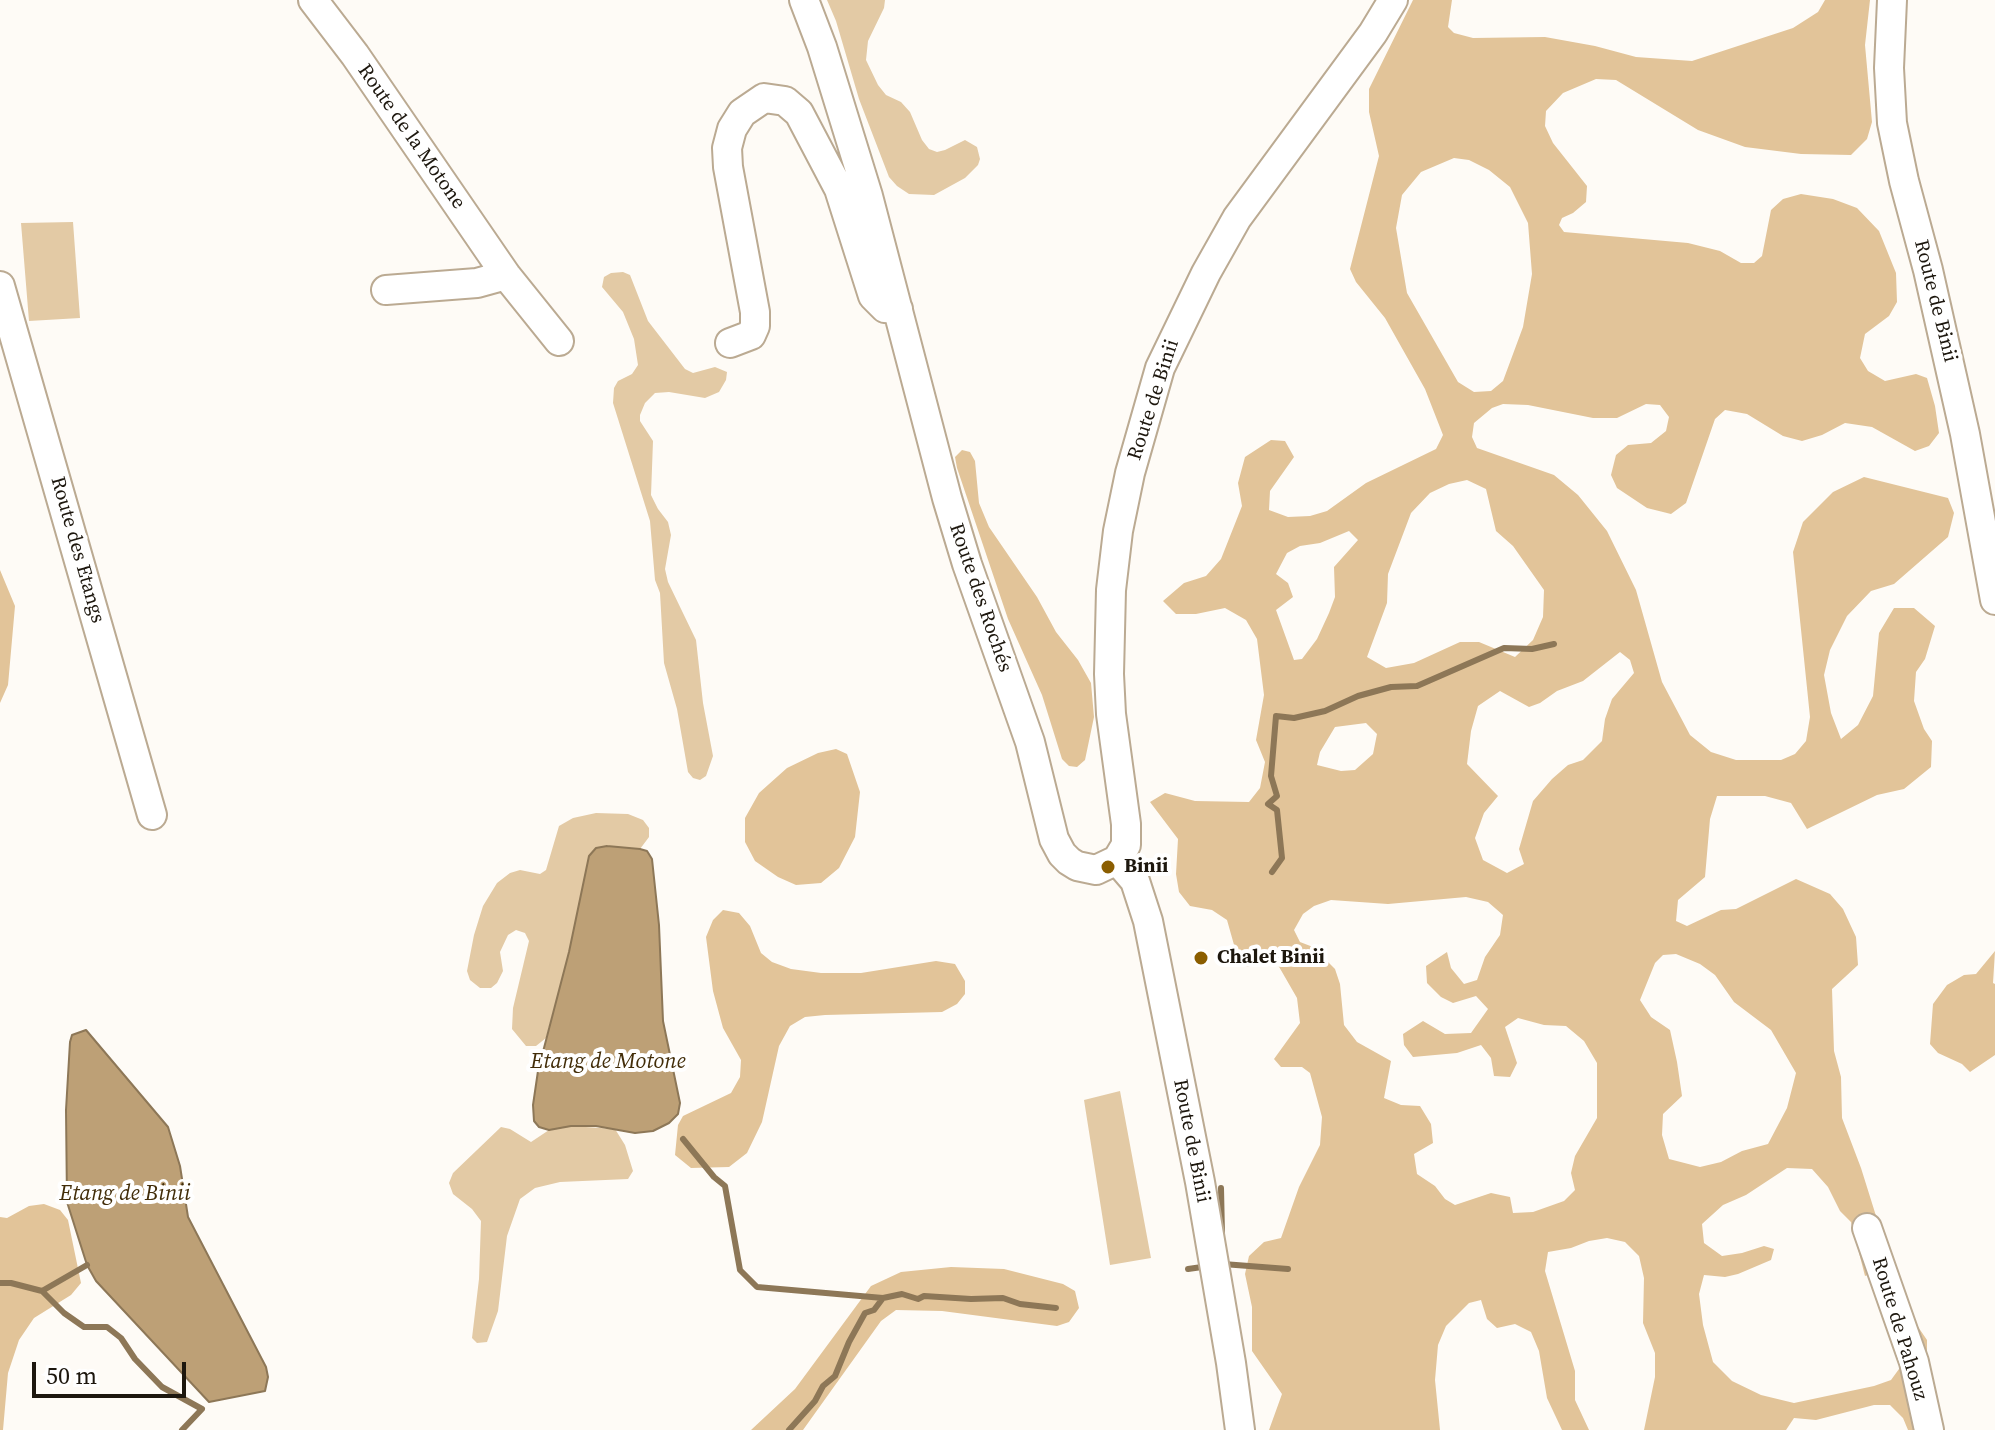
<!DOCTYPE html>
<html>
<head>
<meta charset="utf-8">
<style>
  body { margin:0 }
  #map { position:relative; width:1995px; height:1430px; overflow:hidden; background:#fefbf6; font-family:"Source Serif 4",serif }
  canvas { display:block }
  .scale { position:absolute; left:32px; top:1362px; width:154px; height:36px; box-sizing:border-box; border:4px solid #1d170e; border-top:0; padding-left:10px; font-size:24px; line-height:28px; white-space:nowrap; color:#1d170e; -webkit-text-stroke:6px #fff; paint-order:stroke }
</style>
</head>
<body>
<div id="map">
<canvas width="1995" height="1430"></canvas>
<div class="scale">50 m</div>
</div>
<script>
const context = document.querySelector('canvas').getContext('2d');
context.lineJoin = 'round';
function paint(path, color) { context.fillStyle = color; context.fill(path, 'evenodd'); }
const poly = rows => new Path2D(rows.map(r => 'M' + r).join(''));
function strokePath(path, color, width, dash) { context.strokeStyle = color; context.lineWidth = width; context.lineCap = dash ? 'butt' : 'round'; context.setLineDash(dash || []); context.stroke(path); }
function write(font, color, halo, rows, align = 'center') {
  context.font = font + ' "Source Serif 4",serif'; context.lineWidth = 8; context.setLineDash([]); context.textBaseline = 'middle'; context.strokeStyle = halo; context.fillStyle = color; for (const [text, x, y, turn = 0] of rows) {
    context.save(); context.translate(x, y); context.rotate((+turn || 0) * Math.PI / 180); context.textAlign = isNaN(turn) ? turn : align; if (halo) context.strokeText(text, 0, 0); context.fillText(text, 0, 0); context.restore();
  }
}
const green = poly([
  [827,0,885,0,884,8,868,41,866,60,878,85,886,95,901,102,910,112,922,140,929,149,937,152,945,150,965,140,977,147,980,159,978,165,965,178,934,195,909,194,897,186,889,177,859,99,836,21],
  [73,222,80,318,29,321,21,223],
  [623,272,630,275,648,321,685,369,693,373,715,367,727,372,726,380,719,392,705,398,669,392,655,393,645,403,640,415,640,421,653,441,651,495,658,509,668,522,671,535,665,569,668,582,696,640,703,703,713,756,706,776,700,780,693,778,688,772,677,709,664,663,660,593,655,580,650,521,613,403,614,388,618,381,632,374,638,365,634,339,623,312,602,287,604,277,611,273],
  [596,813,628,814,643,820,649,828,649,837,640,849,607,846,589,856,569,952,546,1038,536,1046,526,1046,512,1029,513,1008,529,941,525,933,516,930,508,935,500,952,503,971,497,983,491,988,480,988,470,980,467,971,474,935,483,906,497,883,510,873,520,870,540,874,546,870,559,826,573,818],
  [1120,1091,1151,1258,1110,1265,1084,1100],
  [571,1126,615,1129,625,1145,633,1171,628,1179,560,1182,535,1188,520,1199,507,1236,498,1311,487,1342,477,1343,472,1338,479,1279,481,1221,472,1209,453,1194,449,1183,453,1173,501,1127,510,1129,531,1142,549,1130]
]);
const forest = poly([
  [1413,0,1452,0,1448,27,1454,33,1473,38,1545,37,1595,46,1636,57,1692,61,1793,28,1818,12,1825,0,1870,0,1865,45,1872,122,1867,139,1851,155,1801,154,1745,147,1698,130,1616,80,1596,79,1563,93,1546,111,1545,126,1553,143,1587,186,1586,202,1573,213,1562,218,1559,225,1564,232,1688,243,1720,251,1741,263,1754,263,1762,256,1771,210,1783,199,1801,194,1833,199,1857,208,1879,231,1896,273,1897,302,1889,316,1865,334,1860,358,1868,371,1885,381,1916,374,1927,378,1935,406,1939,433,1929,446,1915,451,1872,427,1845,423,1822,435,1802,441,1783,436,1747,414,1725,410,1715,419,1686,503,1671,514,1647,508,1617,488,1611,475,1616,455,1628,445,1651,443,1666,431,1669,417,1660,405,1646,404,1617,418,1593,418,1528,405,1503,404,1492,408,1474,423,1472,437,1477,448,1554,475,1578,495,1607,531,1636,590,1662,682,1690,735,1711,752,1736,760,1781,760,1795,754,1806,741,1810,717,1793,552,1803,522,1833,492,1864,477,1948,498,1954,513,1948,537,1894,584,1871,591,1847,616,1830,650,1824,675,1831,713,1841,739,1858,725,1873,696,1879,633,1894,608,1914,608,1935,626,1925,659,1916,672,1914,701,1924,729,1932,741,1931,767,1904,789,1877,795,1807,829,1791,803,1765,796,1717,796,1710,819,1705,877,1678,900,1676,921,1687,926,1721,910,1736,909,1796,879,1830,894,1843,909,1856,937,1858,965,1832,989,1834,1051,1841,1077,1842,1118,1861,1168,1892,1267,1865,1276,1851,1222,1840,1211,1828,1187,1812,1169,1787,1168,1746,1195,1723,1205,1702,1224,1704,1243,1722,1256,1742,1253,1764,1246,1774,1249,1771,1260,1738,1274,1725,1277,1704,1275,1699,1294,1703,1325,1713,1362,1732,1381,1761,1395,1794,1403,1874,1386,1891,1380,1899,1369,1900,1352,1912,1318,1927,1340,1927,1359,1938,1430,1908,1430,1903,1418,1890,1405,1874,1405,1816,1420,1794,1418,1786,1430,1644,1430,1655,1377,1655,1353,1643,1323,1644,1278,1639,1256,1625,1242,1607,1238,1589,1241,1571,1248,1548,1252,1545,1271,1575,1371,1575,1400,1589,1430,1562,1430,1547,1398,1539,1351,1531,1332,1515,1324,1497,1328,1487,1319,1481,1300,1469,1303,1446,1326,1438,1345,1435,1380,1440,1430,1269,1430,1282,1394,1252,1351,1252,1307,1245,1274,1249,1256,1264,1242,1281,1238,1299,1187,1320,1145,1322,1117,1310,1073,1302,1067,1281,1067,1274,1059,1300,1023,1297,998,1278,965,1266,957,1255,967,1240,966,1227,920,1212,910,1190,906,1179,892,1176,874,1178,839,1150,802,1165,793,1195,801,1249,802,1260,788,1265,762,1256,740,1264,695,1257,639,1246,620,1225,608,1196,614,1176,614,1163,601,1184,583,1206,576,1221,559,1242,506,1238,483,1245,457,1271,440,1285,441,1294,457,1270,491,1269,510,1288,517,1310,516,1327,511,1366,483,1436,449,1443,435,1425,389,1385,318,1356,282,1350,269,1379,156,1369,112,1369,89],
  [1454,158,1469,160,1489,170,1510,187,1528,223,1532,274,1523,327,1503,381,1491,391,1474,392,1458,382,1407,293,1396,228,1402,195,1421,172],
  [1467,480,1486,489,1496,531,1513,546,1544,590,1543,617,1533,640,1515,657,1479,642,1460,642,1414,663,1386,668,1367,657,1387,603,1388,574,1411,513,1430,493,1449,484],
  [1349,531,1358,540,1334,567,1335,597,1329,613,1317,639,1302,659,1294,660,1276,610,1293,597,1288,583,1276,574,1287,553,1300,546,1320,543],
  [1620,652,1630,660,1634,673,1612,699,1605,719,1602,741,1583,760,1568,765,1552,779,1533,801,1519,849,1524,864,1507,873,1483,860,1475,838,1484,813,1498,796,1467,764,1471,731,1478,706,1500,691,1529,707,1540,703,1557,691,1583,681],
  [1366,723,1377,734,1373,754,1355,770,1341,771,1317,765,1320,752,1335,727],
  [1466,897,1488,902,1503,915,1500,935,1485,957,1477,980,1464,984,1451,968,1447,952,1426,966,1427,983,1441,997,1453,1003,1476,996,1488,1009,1471,1033,1445,1034,1423,1021,1403,1034,1404,1045,1413,1057,1457,1053,1481,1045,1491,1058,1494,1076,1510,1077,1517,1063,1505,1027,1518,1018,1544,1025,1566,1026,1584,1041,1597,1063,1597,1118,1575,1156,1571,1173,1575,1190,1564,1201,1533,1212,1513,1213,1510,1197,1491,1193,1455,1205,1445,1199,1435,1186,1417,1174,1414,1154,1433,1143,1431,1124,1420,1106,1401,1105,1384,1098,1391,1061,1357,1042,1344,1025,1340,984,1335,969,1313,947,1300,942,1294,930,1303,914,1314,906,1331,900,1388,904],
  [1676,954,1700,964,1715,975,1734,1002,1771,1030,1796,1073,1787,1108,1768,1144,1742,1151,1721,1162,1700,1167,1669,1159,1662,1135,1663,1114,1682,1096,1677,1062,1670,1030,1651,1017,1640,1000,1655,963,1663,955],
  [962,450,970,452,975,461,979,503,989,527,1037,597,1056,632,1078,660,1091,683,1094,717,1085,760,1077,767,1069,766,1062,759,1042,695,1008,619,957,468,955,457],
  [0,570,15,606,8,685,0,703],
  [836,749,847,754,860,792,855,837,839,868,821,883,796,885,778,877,755,861,745,842,745,818,759,793,787,768,818,753],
  [723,910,739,913,750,926,761,953,772,962,791,969,821,973,861,973,936,961,955,964,965,981,965,994,957,1004,942,1012,825,1015,805,1017,790,1026,779,1046,762,1122,747,1153,729,1167,691,1168,675,1155,678,1125,683,1116,731,1093,740,1077,741,1060,723,1028,713,991,706,937,713,920],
  [1995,951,1993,983,1995,984,1995,1055,1970,1072,1962,1064,1938,1053,1930,1044,1933,1004,1947,985,1964,975,1976,974],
  [44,1204,60,1210,68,1220,81,1283,71,1295,34,1318,19,1340,8,1373,3,1430,0,1430,0,1217,7,1218,29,1206],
  [951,1267,1004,1269,1063,1284,1075,1291,1079,1308,1069,1322,1057,1326,942,1311,896,1310,881,1321,803,1430,751,1430,795,1389,871,1286,901,1272]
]);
const water = poly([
  [607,846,640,849,647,851,652,859,659,925,663,1021,680,1103,678,1114,669,1123,653,1131,635,1133,596,1126,571,1126,549,1130,539,1127,534,1121,533,1105,538,1071,569,952,589,856,596,848,607,846],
  [86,1030,168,1127,180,1166,188,1217,266,1367,268,1377,265,1391,209,1402,96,1281,87,1265,67,1202,66,1110,70,1042,72,1035,86,1030]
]);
const stream = poly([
  [1272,872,1282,858,1277,810,1268,804,1277,796,1271,776,1276,716,1294,718,1325,711,1358,696,1391,687,1417,686,1504,648,1532,649,1554,644],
  [683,1139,714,1177,725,1186,740,1270,757,1287,883,1298],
  [1221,1188,1222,1234],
  [1223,1264,1288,1269],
  [1188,1269,1202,1267],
  [0,1283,11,1283,42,1291,87,1265],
  [42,1291,64,1313,84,1327,107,1327,121,1338,135,1359,162,1387,202,1409,182,1430],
  [789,1430,815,1401,823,1386,835,1376,849,1342,865,1313,874,1310,883,1298,902,1294,918,1299,924,1296,971,1299,1003,1298,1020,1304,1056,1308]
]);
const minor = poly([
  [313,0,355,55,506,275,559,341],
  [804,0,822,47,868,196,947,498,967,564,1030,742,1054,839,1062,854,1069,861,1077,866,1096,870,1117,860,1126,845,1126,824,1111,714,1109,674,1111,590,1118,531,1130,473,1160,368,1206,273,1237,218,1373,33,1393,0],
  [1892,0,1889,68,1892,123,1904,181,1928,270,1965,434,1995,600],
  [0,286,152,815],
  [386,290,477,283,506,275],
  [730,343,751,335,755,326,755,312,728,167,727,148,732,129,742,113,764,98,785,101,799,113,839,189,873,296,885,308,898,309],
  [1117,860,1135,881,1148,921,1200,1182,1231,1363,1240,1430],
  [1867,1228,1914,1362,1929,1430]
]);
const markers = [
  [1108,867,8,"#8b5e01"],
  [1201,958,8,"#8b5e01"]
];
const streetNames = [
  ["Route de la Motone",411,137,55],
  ["Route de Binii",1935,301,76],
  ["Route de Binii",1154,400,-72],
  ["Route des Etangs",77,550,74],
  ["Route des Rochés",980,598,71],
  ["Route de Binii",1191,1141,79],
  ["Route de Pahouz",1899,1329,73]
];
const poiNames = [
  ["Binii",1124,867],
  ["Chalet Binii",1217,958]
];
const waterNames = [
  ["Etang de Motone",608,1062],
  ["Etang de Binii",125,1194]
];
paint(green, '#e3caa5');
paint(forest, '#e2c499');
paint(water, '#bda076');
strokePath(water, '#8d7757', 2);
strokePath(stream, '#8d7757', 6);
strokePath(minor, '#bbaa92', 32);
strokePath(minor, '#fff', 28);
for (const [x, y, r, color] of markers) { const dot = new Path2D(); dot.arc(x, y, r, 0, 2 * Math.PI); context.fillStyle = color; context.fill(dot); strokePath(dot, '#fff', 3); }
write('20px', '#1d170e', '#fff', streetNames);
write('bold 20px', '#1d170e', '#fff', poiNames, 'left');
write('italic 22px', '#422d09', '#fff', waterNames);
</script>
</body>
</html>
